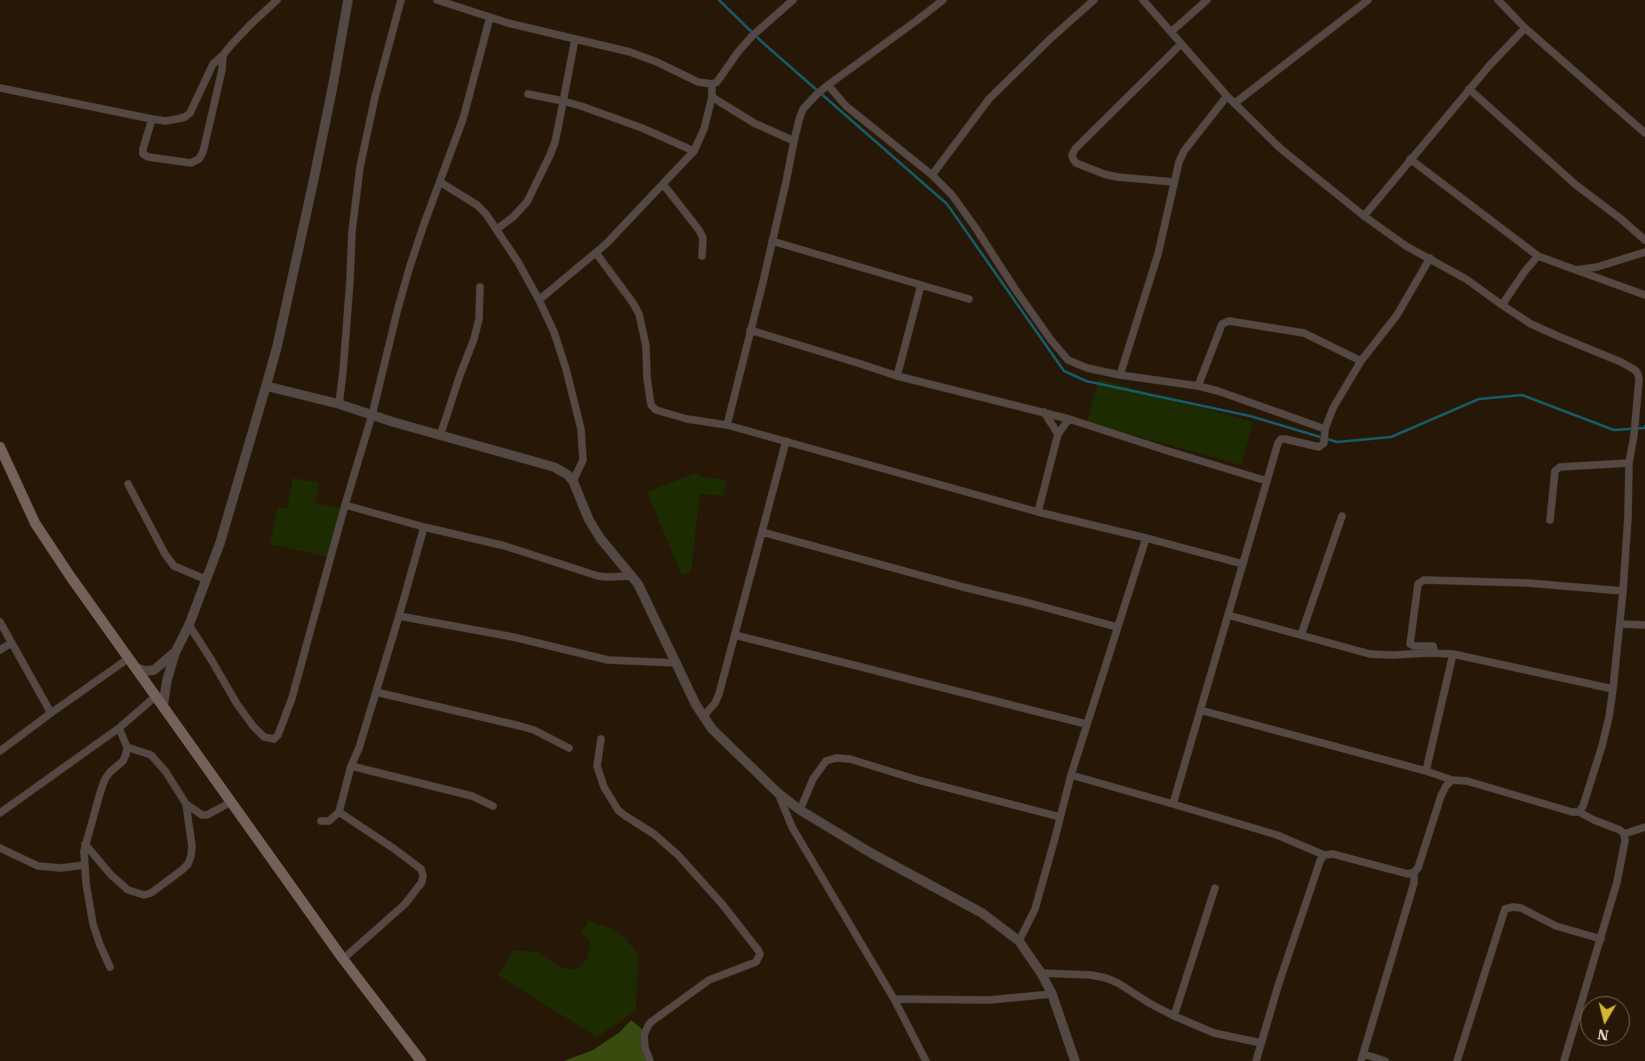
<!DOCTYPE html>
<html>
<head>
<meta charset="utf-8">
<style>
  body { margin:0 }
  #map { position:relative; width:1645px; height:1061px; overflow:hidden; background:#271706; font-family:"IBM Plex Serif",serif }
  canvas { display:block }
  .north { position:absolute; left:1580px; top:996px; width:50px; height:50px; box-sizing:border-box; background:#271706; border:1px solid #756758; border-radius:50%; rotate:188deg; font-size:14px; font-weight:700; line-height:20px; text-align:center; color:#eadfd4 }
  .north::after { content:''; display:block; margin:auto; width:18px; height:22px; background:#d3b635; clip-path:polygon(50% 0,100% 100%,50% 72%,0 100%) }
</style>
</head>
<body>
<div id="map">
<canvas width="1645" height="1061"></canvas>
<div class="north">N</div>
</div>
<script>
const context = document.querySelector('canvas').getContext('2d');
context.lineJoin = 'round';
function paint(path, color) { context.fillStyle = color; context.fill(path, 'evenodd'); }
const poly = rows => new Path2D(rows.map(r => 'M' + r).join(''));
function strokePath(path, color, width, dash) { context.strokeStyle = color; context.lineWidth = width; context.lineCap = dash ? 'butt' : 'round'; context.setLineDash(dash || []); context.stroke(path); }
const green = poly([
  [1099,379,1253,422,1241,465,1087,422],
  [698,472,700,477,726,480,724,496,700,494,691,571,682,576,647,492],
  [293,478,319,483,315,503,340,508,329,557,270,544,278,507,287,509],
  [589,921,613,929,626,939,638,955,636,1009,631,1014,597,1037,498,975,513,950,537,952,560,967,576,970,588,958,590,940,581,933]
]);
const forest = poly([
  [631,1020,648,1034,647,1058,649,1061,564,1061,593,1050,620,1032]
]);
const stream = poly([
  [719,0,762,42,947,204,1064,371,1086,381,1250,416,1337,442,1391,437,1479,399,1522,395,1614,430,1644,428,1645,426]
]);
const minor = poly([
  [437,0,508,23,630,52,657,62,698,82,712,84,717,82,738,52,752,36,793,0],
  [1143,0,1227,96,1281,149,1364,216,1406,246,1466,279,1502,305,1531,324,1560,337,1621,362,1635,370,1638,374,1639,380,1634,435,1629,463,1628,517,1623,591,1613,689,1609,717,1602,746,1583,806,1579,812,1572,812,1467,781,1452,780,1446,786,1441,796,1418,868,1414,872,1414,883,1361,1061],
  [1498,0,1525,28,1645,133],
  [1171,32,1207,0],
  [828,85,846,106,932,175,952,195,975,227,1015,289,1051,340,1068,360,1087,368,1120,375,1198,386],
  [0,88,152,119,165,121,177,119,185,117,190,113,213,64,223,55],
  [1469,89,1576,185,1621,219,1645,240],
  [528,94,563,101,581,106,642,128,694,151],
  [712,97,754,123,794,141],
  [1235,103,1368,0],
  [152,119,143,149,143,154,148,157,184,162,191,163,199,159,203,152,222,70,223,55,231,45,251,24,277,0],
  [1410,159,1538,256],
  [932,175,989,99,1050,39,1094,0],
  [440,182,477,205,486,214,518,262,539,300,554,332,566,369,581,429,583,460,573,481],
  [1174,182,1117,177,1104,174,1076,163,1073,159,1072,155,1075,149,1181,44],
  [663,184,699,230,703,238,702,256],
  [1364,216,1489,66,1525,28],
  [497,229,513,217,527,202,550,155,555,142,559,123,575,39],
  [772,241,921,285,897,376],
  [596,253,633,303,639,314,646,346,647,378,651,405,656,410,687,419,727,425,1038,512,1146,538,1243,564],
  [1576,270,1645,295],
  [921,285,969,299],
  [539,300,606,244,694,151,704,129,712,97,712,84],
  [1502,305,1525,271,1538,256,1576,270,1597,267,1645,252],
  [750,330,861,364,897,376,1069,419,1168,451,1267,481],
  [1120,375,1158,254,1179,162,1184,151,1227,96],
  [339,404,343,372,350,280,352,231,360,167,375,97,401,0],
  [1044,412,1058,434],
  [727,425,763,282,786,182,794,141,799,120,803,109,817,94,828,85,916,21,943,0],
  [1325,429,1218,391,1198,386,1222,324,1229,321,1304,333,1361,361],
  [440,436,460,375,474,339,479,319,480,287],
  [128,484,165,554,174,566,207,580],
  [345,505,424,527,505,546,598,576,606,577,632,576],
  [1038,512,1058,434,1069,419],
  [1550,520,1555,471,1560,467,1629,463],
  [762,532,963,587,1029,603,1117,627],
  [1228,615,1370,654,1393,655,1429,653,1453,654,1613,689],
  [399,616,513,637,608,660,677,663],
  [0,622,51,713,129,658],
  [1620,624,1645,625],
  [189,625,212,661,237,704,253,726,264,737,274,739,278,735,292,698,304,654,345,505,372,415,398,308,410,266,424,224,463,119,490,17],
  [735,635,1086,724],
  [1301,635,1342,516],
  [0,650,11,643],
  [1435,653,1433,646,1414,646,1410,644,1418,584,1424,580,1528,583,1623,591],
  [376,692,520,726,534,730,569,748],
  [1200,710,1426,771,1452,780],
  [703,717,715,703,719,694,786,441],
  [601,739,597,766,604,787,618,810,624,815,654,834,678,855,722,904,758,950,760,954,756,962,709,980,651,1022,648,1026,644,1035,645,1048,650,1061],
  [127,747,151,755,166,772,186,804,202,815,207,815,231,802],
  [0,751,51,713],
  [351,766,472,796,493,806],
  [1426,771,1453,654],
  [1071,775,1146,538],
  [778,793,792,827,894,999,926,1061],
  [1173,804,1278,443,1281,439,1285,439,1319,447,1324,443,1325,429,1333,408,1361,361,1397,315,1430,258],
  [800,810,813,779,826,761,836,758,850,759,918,780,1060,817],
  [339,812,393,848,421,869,423,875,422,882,405,904,343,959],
  [0,813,119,728,156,696],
  [321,821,329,821,339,812,351,766,359,748,399,616,424,527],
  [1624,834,1645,827],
  [85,844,111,875,128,890,144,895,151,893,182,870,188,864,191,856,192,846,186,804],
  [0,848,38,866,61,868,84,865],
  [1019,941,1035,909,1055,838,1071,775,1173,804,1277,835,1324,855],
  [110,967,100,945,93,924,86,883,84,851,100,793,105,779,110,772,123,761,126,754,127,747,119,728],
  [1041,973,1091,975,1106,978,1118,983,1149,1003,1174,1016,1214,1033,1261,1043],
  [894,999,989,1000,1052,994],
  [1174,1016,1215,888],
  [1364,1054,1385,1061],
  [1256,1061,1278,986,1320,861,1324,855,1333,854,1408,874,1414,872],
  [1457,1061,1505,909,1513,907,1521,908,1556,926,1601,939],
  [1564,1061,1617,882,1625,841,1624,834,1620,830,1594,820,1579,812]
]);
const tertiary = poly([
  [266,386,339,404,393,422,554,467,568,475,573,481,589,520,600,538,638,584,696,705,712,729,778,793,800,810,871,853,982,913,1019,941,1041,973,1052,994,1075,1061],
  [136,668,145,671,154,670,174,653],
  [163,706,167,680,175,653,189,625,220,543,266,386,277,347,313,183,333,85,348,0]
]);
const secondary = poly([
  [0,447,35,523,70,576,343,959,421,1061]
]);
paint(green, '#1d2c00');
paint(forest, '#384c10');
strokePath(stream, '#155c6a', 2.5);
strokePath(minor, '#423323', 8);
strokePath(tertiary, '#423323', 10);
strokePath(secondary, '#423323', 11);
strokePath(minor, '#544845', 7);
strokePath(tertiary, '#544845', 9);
strokePath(secondary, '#75615c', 10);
</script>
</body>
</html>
